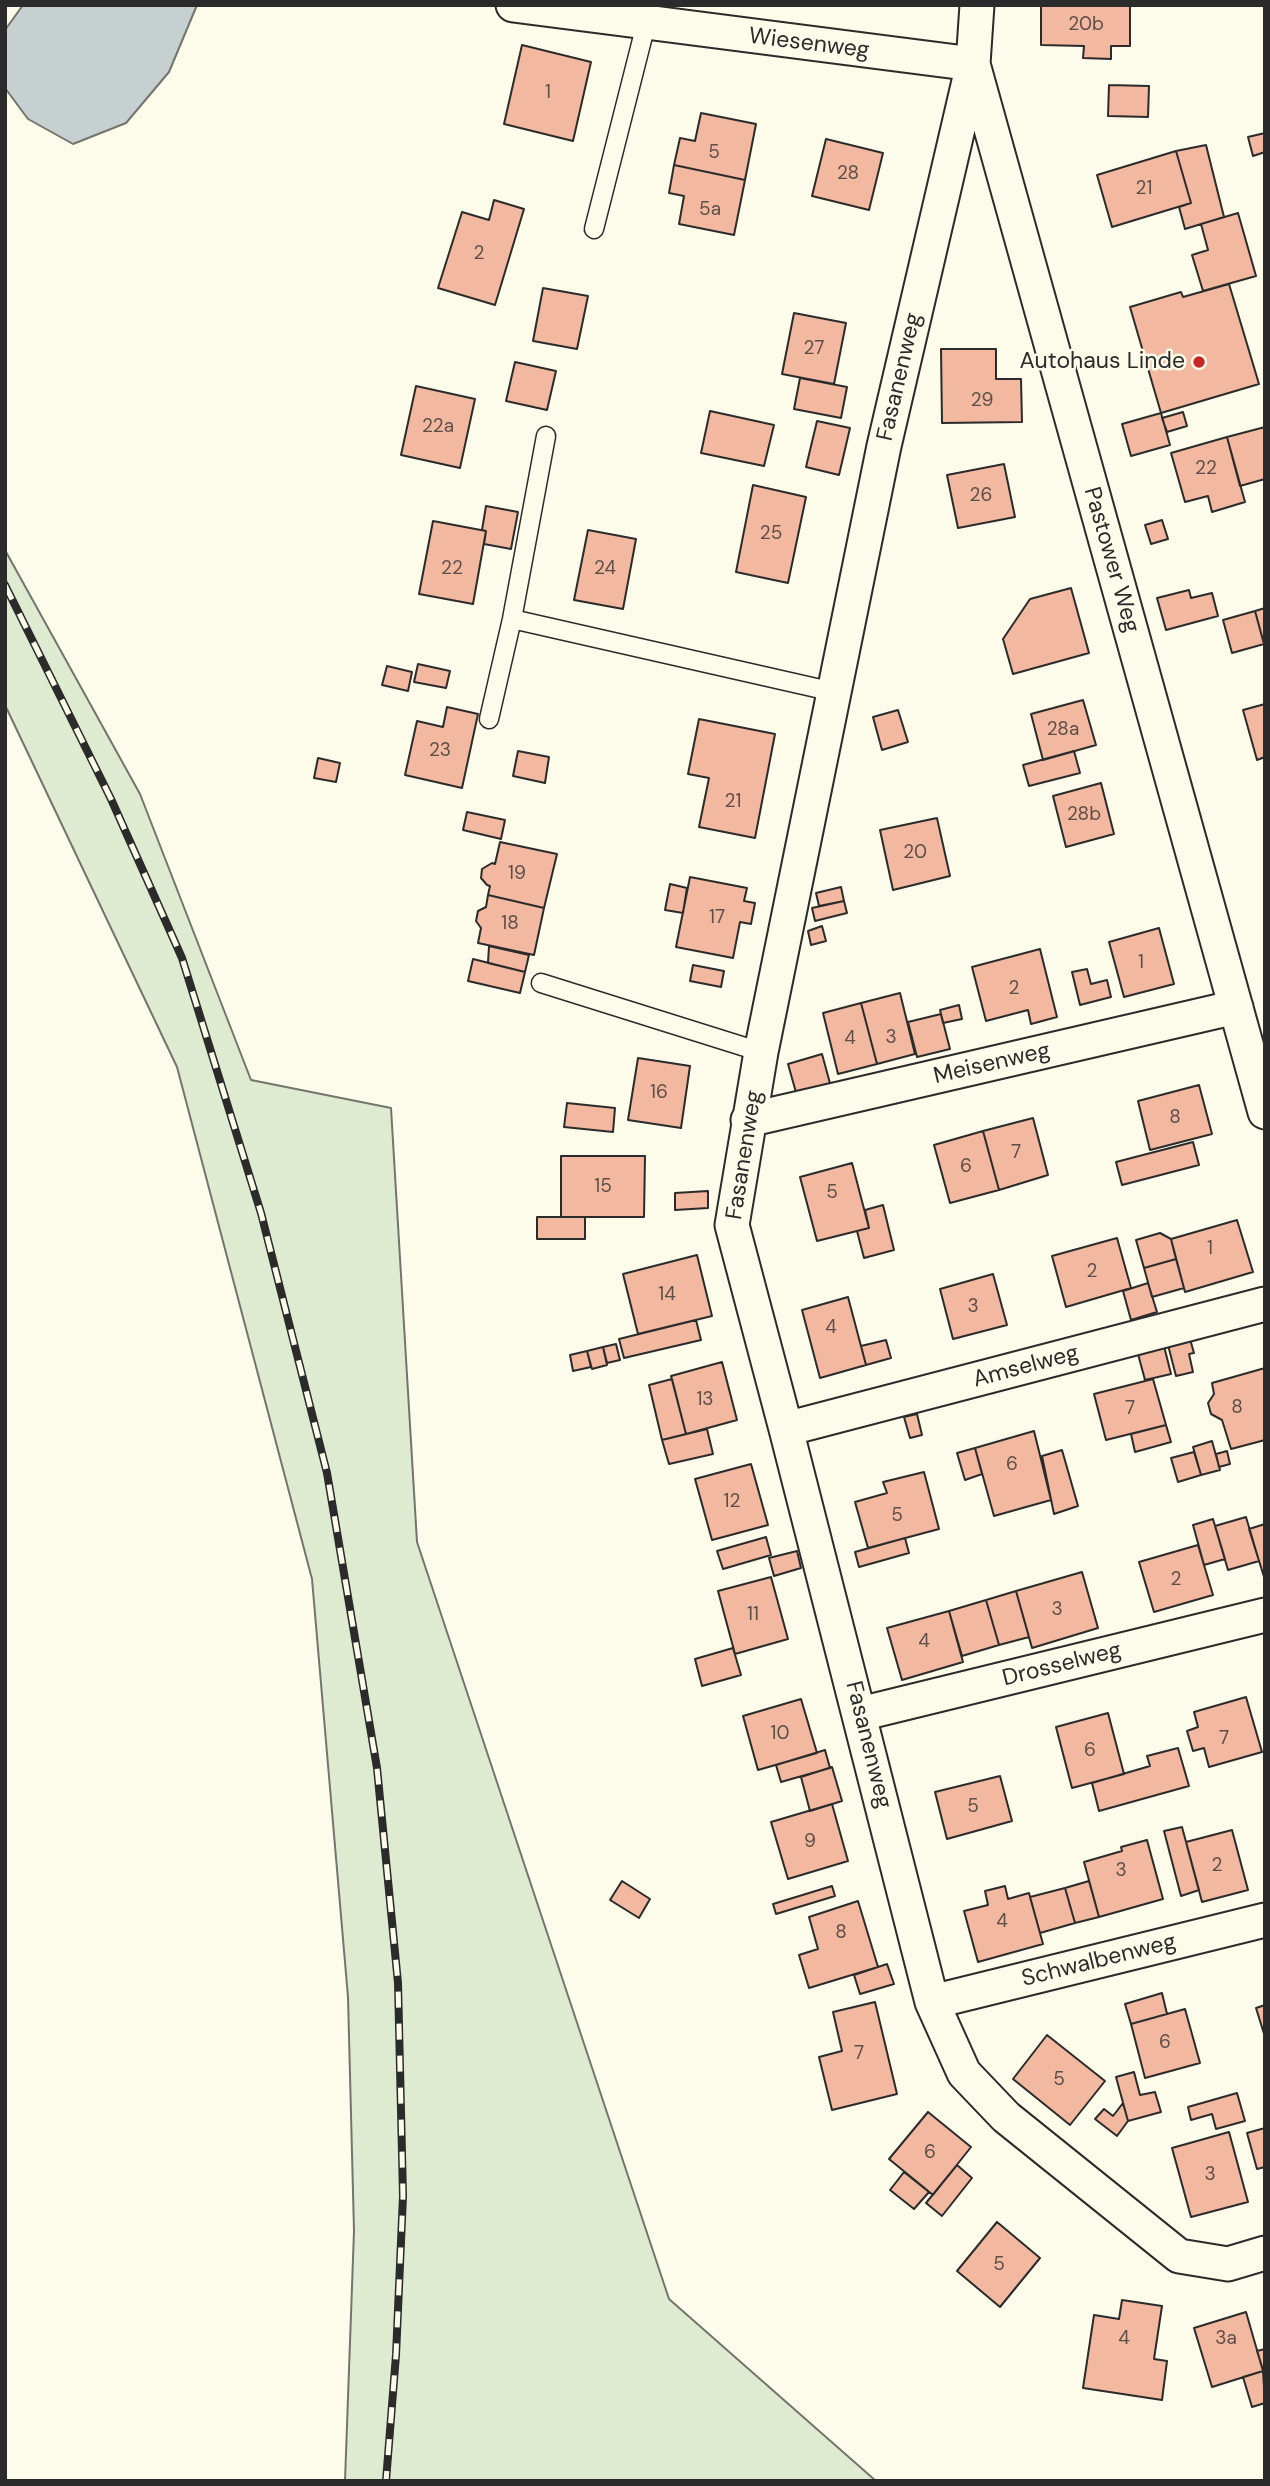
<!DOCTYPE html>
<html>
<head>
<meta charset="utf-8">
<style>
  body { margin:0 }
  #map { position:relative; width:1270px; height:2486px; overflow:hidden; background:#fdfbea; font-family:"DM Sans",sans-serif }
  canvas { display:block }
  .frame { position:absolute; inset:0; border:7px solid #2b2b2b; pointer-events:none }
</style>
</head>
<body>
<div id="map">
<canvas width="1270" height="2486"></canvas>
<div class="frame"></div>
</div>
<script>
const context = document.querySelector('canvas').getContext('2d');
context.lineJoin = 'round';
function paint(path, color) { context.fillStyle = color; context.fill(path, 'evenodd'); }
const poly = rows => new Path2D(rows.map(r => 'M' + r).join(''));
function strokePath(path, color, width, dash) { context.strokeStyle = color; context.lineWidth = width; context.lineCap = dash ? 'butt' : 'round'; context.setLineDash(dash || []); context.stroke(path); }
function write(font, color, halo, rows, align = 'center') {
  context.font = font + ' "DM Sans",sans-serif'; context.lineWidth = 5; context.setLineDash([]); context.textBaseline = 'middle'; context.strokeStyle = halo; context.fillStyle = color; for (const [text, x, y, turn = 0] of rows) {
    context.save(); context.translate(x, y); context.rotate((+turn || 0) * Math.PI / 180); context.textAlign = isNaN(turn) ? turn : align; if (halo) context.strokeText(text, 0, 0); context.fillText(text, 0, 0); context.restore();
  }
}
const green = poly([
  [5,550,140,794,251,1080,391,1108,417,1542,669,2299,876,2481,345,2481,354,2231,348,1997,312,1579,177,1067,5,705,5,550]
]);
const water = poly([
  [23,5,197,5,169,72,126,123,73,144,28,119,5,88,5,30,23,5]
]);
const building = poly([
  [1041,5,1130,5,1130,46,1111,46,1111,59,1083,58,1084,46,1041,45,1041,5],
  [522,45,591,62,573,141,504,124,522,45],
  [1109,85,1149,86,1148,117,1108,116,1109,85],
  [701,113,756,124,745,180,674,165,680,138,695,141,701,113],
  [1265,133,1265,152,1253,156,1248,137,1265,133],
  [826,139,883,153,869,210,812,196,826,139],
  [1206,145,1224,217,1185,229,1179,207,1191,203,1176,151,1206,145],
  [1176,151,1191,203,1112,227,1097,175,1176,151],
  [674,165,745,180,734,235,679,224,684,196,669,193,674,165],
  [494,200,524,209,495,305,438,288,462,212,489,220,494,200],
  [1238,213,1256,276,1203,291,1192,255,1208,250,1201,224,1238,213],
  [1229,284,1259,384,1161,413,1130,307,1181,292,1183,297,1229,284],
  [543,288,588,296,577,349,533,341,543,288],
  [794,313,846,323,834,384,782,374,794,313],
  [941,349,996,349,996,379,1021,379,1022,422,942,423,941,349],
  [515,362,556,371,547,410,506,401,515,362],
  [800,378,847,387,841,418,794,409,800,378],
  [416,386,475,399,460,468,401,455,416,386],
  [710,411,774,425,764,466,701,453,710,411],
  [1183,412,1187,426,1167,432,1162,418,1183,412],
  [1161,413,1170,445,1131,456,1122,424,1161,413],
  [817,421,850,428,839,475,806,467,817,421],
  [1265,427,1265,479,1240,486,1227,437,1265,427],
  [1227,437,1245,502,1212,512,1208,496,1185,502,1171,453,1227,437],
  [1004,464,1015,517,958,528,947,475,1004,464],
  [753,485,806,497,788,583,736,572,753,485],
  [486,506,518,512,511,549,484,544,486,531,482,530,486,506],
  [1162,520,1168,539,1151,544,1145,525,1162,520],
  [433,521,486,531,473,604,419,594,433,521],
  [588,530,636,539,623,609,574,600,588,530],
  [1071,588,1089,653,1013,674,1003,639,1030,599,1071,588],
  [1189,590,1191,598,1212,593,1218,616,1166,630,1157,598,1189,590],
  [1265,608,1265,644,1264,644,1255,611,1265,608],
  [1255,611,1264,644,1232,653,1223,620,1255,611],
  [418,664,450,671,446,688,414,682,418,664],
  [387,666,412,672,408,691,382,685,387,666],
  [1083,700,1096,745,1043,760,1031,714,1083,700],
  [1265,704,1265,757,1257,760,1243,710,1265,704],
  [447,707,478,714,462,788,405,775,417,721,443,727,447,707],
  [898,710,908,742,882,750,873,717,898,710],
  [699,719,775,734,755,838,699,827,709,778,688,774,699,719],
  [518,751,549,757,545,783,513,776,518,751],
  [1074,751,1080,773,1029,786,1023,765,1074,751],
  [318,758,340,763,336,782,314,778,318,758],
  [1101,783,1114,834,1066,847,1053,796,1101,783],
  [467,812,505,820,501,839,463,830,467,812],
  [937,818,950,876,893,890,880,830,937,818],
  [500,842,557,854,544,908,488,895,490,886,487,885,481,878,482,869,492,863,495,864,500,842],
  [690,877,747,888,744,901,755,903,751,924,740,922,733,958,676,947,690,877],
  [670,884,687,888,683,913,665,910,670,884],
  [841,887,844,901,819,906,816,893,841,887],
  [488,895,544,908,534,955,478,943,481,928,476,921,478,911,486,907,488,895],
  [844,901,847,913,815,921,812,908,844,901],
  [822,926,826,941,811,945,808,931,822,926],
  [1159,928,1174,984,1124,997,1109,942,1159,928],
  [489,946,529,955,525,972,488,963,489,946],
  [1040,949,1057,1017,1031,1024,1028,1010,986,1021,972,967,1040,949],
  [473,959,525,972,520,993,468,981,473,959],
  [693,965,724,971,721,987,690,981,693,965],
  [1087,969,1091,984,1107,980,1111,997,1080,1005,1072,972,1087,969],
  [900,993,915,1054,877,1064,861,1003,900,993],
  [861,1003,877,1064,838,1074,823,1013,861,1003],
  [959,1005,962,1019,943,1023,940,1010,959,1005],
  [941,1014,950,1049,917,1057,908,1022,941,1014],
  [822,1054,831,1087,797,1096,788,1064,822,1054],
  [638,1058,690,1066,681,1128,628,1120,638,1058],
  [1199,1085,1212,1134,1150,1150,1138,1101,1199,1085],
  [567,1103,615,1108,613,1132,564,1127,567,1103],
  [1033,1118,1048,1175,999,1190,983,1131,1033,1118],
  [983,1131,999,1190,950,1203,934,1145,983,1131],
  [1193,1142,1199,1165,1122,1185,1116,1162,1193,1142],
  [561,1156,645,1156,644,1217,561,1217,561,1156],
  [852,1163,869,1228,817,1241,800,1177,852,1163],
  [708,1191,708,1208,675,1210,675,1193,708,1191],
  [883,1205,894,1250,864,1258,857,1231,869,1228,865,1210,883,1205],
  [537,1217,585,1217,585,1239,537,1239,537,1217],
  [1237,1220,1253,1272,1185,1292,1171,1239,1237,1220],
  [1160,1233,1171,1239,1176,1259,1144,1268,1136,1240,1160,1233],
  [1117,1238,1131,1288,1066,1307,1052,1256,1117,1238],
  [697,1255,712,1316,638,1334,623,1274,697,1255],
  [1176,1259,1184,1288,1152,1297,1144,1268,1176,1259],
  [993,1274,1007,1325,953,1339,940,1289,993,1274],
  [1148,1283,1157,1312,1131,1320,1123,1291,1148,1283],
  [848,1297,866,1365,820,1378,802,1310,848,1297],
  [696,1320,701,1340,624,1358,619,1339,696,1320],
  [1190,1339,1194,1353,1189,1354,1193,1372,1176,1376,1168,1345,1190,1339],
  [886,1340,891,1358,866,1365,861,1346,886,1340],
  [616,1344,620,1360,607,1363,603,1347,616,1344],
  [1164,1346,1171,1374,1145,1380,1138,1354,1164,1346],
  [603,1347,607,1365,592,1369,587,1351,603,1347],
  [587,1351,591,1367,573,1371,570,1355,587,1351],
  [722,1362,737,1420,686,1434,671,1376,722,1362],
  [1265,1368,1265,1440,1231,1449,1222,1420,1211,1414,1208,1403,1214,1394,1212,1383,1265,1368],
  [672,1379,686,1434,662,1440,649,1385,672,1379],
  [1153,1379,1166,1425,1106,1440,1094,1394,1153,1379],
  [917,1414,922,1435,910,1438,904,1417,917,1414],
  [1166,1425,1171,1442,1135,1452,1131,1434,1166,1425],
  [707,1429,713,1454,669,1464,662,1440,707,1429],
  [1034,1431,1051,1500,994,1516,975,1448,1034,1431],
  [1212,1441,1220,1470,1201,1475,1193,1447,1212,1441],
  [975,1448,982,1474,965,1480,957,1453,975,1448],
  [1062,1450,1078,1506,1054,1514,1042,1456,1062,1450],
  [1227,1451,1230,1464,1219,1467,1216,1454,1227,1451],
  [1194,1452,1201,1475,1178,1482,1171,1458,1194,1452],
  [751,1464,768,1525,712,1540,695,1479,751,1464],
  [924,1472,939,1529,868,1548,855,1502,887,1493,883,1482,924,1472],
  [1246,1517,1259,1561,1228,1570,1215,1526,1246,1517],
  [1213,1519,1225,1559,1204,1565,1193,1525,1213,1519],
  [1265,1524,1265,1580,1249,1529,1265,1524],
  [766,1537,771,1555,723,1569,717,1551,766,1537],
  [905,1538,909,1553,859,1567,855,1552,905,1538],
  [1198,1545,1213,1595,1154,1612,1139,1562,1198,1545],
  [797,1551,801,1568,774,1576,769,1558,797,1551],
  [1082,1572,1098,1628,1032,1648,1016,1591,1082,1572],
  [771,1577,788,1639,735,1654,718,1591,771,1577],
  [1016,1591,1029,1637,999,1645,986,1600,1016,1591],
  [986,1600,999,1645,962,1656,949,1611,986,1600],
  [949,1611,963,1662,902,1680,887,1628,949,1611],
  [733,1648,741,1675,702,1686,695,1659,733,1648],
  [1246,1697,1262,1752,1209,1767,1204,1748,1193,1751,1187,1731,1198,1727,1194,1712,1246,1697],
  [801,1699,817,1753,758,1770,743,1716,801,1699],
  [1108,1713,1124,1774,1072,1788,1056,1727,1108,1713],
  [1178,1748,1189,1786,1099,1811,1092,1783,1150,1766,1147,1756,1178,1748],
  [825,1750,830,1768,781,1782,776,1765,825,1750],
  [832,1767,842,1801,810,1811,801,1777,832,1767],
  [1000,1776,1012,1821,947,1839,935,1792,1000,1776],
  [832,1804,848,1861,788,1879,771,1822,832,1804],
  [1182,1827,1199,1890,1181,1896,1164,1831,1182,1827],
  [1232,1830,1248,1890,1202,1902,1186,1842,1232,1830],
  [1147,1840,1163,1899,1099,1917,1084,1862,1122,1851,1121,1847,1147,1840],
  [622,1881,650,1899,639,1918,610,1900,622,1881],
  [1089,1881,1099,1917,1075,1923,1065,1888,1089,1881],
  [832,1886,835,1896,776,1914,773,1904,832,1886],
  [1005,1886,1008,1899,1029,1893,1043,1944,978,1962,964,1911,988,1905,985,1891,1005,1886],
  [1065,1888,1075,1923,1040,1933,1030,1897,1065,1888],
  [858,1901,878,1967,809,1988,799,1955,818,1949,809,1917,858,1901],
  [887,1964,894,1984,860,1994,854,1975,887,1964],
  [1162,1993,1167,2014,1131,2024,1125,2004,1162,1993],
  [875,2002,897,2094,832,2110,819,2057,842,2051,833,2012,875,2002],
  [1265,2005,1265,2037,1256,2008,1265,2005],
  [1185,2009,1200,2063,1145,2078,1131,2024,1185,2009],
  [1047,2035,1105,2081,1070,2125,1013,2079,1047,2035],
  [1134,2072,1140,2095,1155,2092,1161,2112,1128,2121,1116,2077,1134,2072],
  [1237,2093,1245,2121,1216,2129,1212,2114,1191,2120,1188,2107,1237,2093],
  [1123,2103,1128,2121,1117,2136,1095,2119,1104,2109,1113,2116,1123,2103],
  [928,2112,971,2147,933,2195,889,2159,928,2112],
  [1265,2128,1265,2167,1257,2169,1247,2133,1265,2128],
  [1229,2132,1248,2202,1191,2217,1172,2148,1229,2132],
  [957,2165,972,2178,942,2216,926,2203,957,2165],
  [904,2172,929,2192,914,2209,890,2190,904,2172],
  [997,2222,1040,2258,1000,2307,957,2271,997,2222],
  [1122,2300,1162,2306,1154,2359,1167,2361,1162,2400,1083,2388,1094,2315,1119,2319,1122,2300],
  [1246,2312,1263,2371,1212,2387,1194,2328,1246,2312],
  [1265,2349,1265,2376,1257,2351,1265,2349],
  [1263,2371,1265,2403,1252,2407,1243,2377,1263,2371]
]);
const service = poly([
  [594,229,646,24,644,16],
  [512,619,834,692],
  [489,719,512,619,546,436],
  [541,983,761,1052]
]);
const minor = poly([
  [513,5,973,64,884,446,761,1052,732,1225,786,1429,932,2002,964,2073,1006,2117,1179,2256,1228,2264,1265,2253],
  [977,5,973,64,1265,1112],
  [748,1120,1236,1007],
  [786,1429,1265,1304],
  [860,1714,1265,1615],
  [932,2002,1265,1920]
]);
const rail = poly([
  [5,585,111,799,182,958,261,1213,327,1473,377,1768,398,1983,403,2196,396,2355,386,2481]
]);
const markers = [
  [1199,362,7,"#c62828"]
];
const numberNames = [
  ["20b",1086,25],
  ["1",548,93],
  ["5",714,153],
  ["28",848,174],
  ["21",1144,189],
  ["5a",710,210],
  ["2",479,254],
  ["27",814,349],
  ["29",982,401],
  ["22a",438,427],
  ["22",1206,469],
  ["26",981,496],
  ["25",771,534],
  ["22",452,569],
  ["24",605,569],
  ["28a",1063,730],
  ["23",440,751],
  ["21",733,802],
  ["28b",1084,815],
  ["20",915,853],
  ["19",517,874],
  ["17",717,918],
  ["18",510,924],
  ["1",1141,963],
  ["2",1014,989],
  ["3",891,1038],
  ["4",850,1039],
  ["16",659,1093],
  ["8",1175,1118],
  ["7",1016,1153],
  ["6",966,1167],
  ["15",603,1187],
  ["5",832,1193],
  ["1",1210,1249],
  ["2",1092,1272],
  ["14",667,1295],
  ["3",973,1307],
  ["4",831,1328],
  ["13",705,1400],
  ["8",1237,1408],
  ["7",1130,1409],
  ["6",1012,1465],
  ["12",732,1502],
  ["5",897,1516],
  ["2",1176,1580],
  ["3",1057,1610],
  ["11",753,1615],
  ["4",924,1642],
  ["10",780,1734],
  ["7",1224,1739],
  ["6",1090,1751],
  ["5",973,1807],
  ["9",810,1842],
  ["2",1217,1866],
  ["3",1121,1871],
  ["4",1002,1922],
  ["8",841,1933],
  ["6",1165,2043],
  ["7",859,2054],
  ["5",1059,2080],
  ["6",930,2153],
  ["3",1210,2175],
  ["5",999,2265],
  ["4",1124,2339],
  ["3a",1226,2339]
];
const streetNames = [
  ["Wiesenweg",809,44,7],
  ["Fasanenweg",900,377,-77],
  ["Pastower Weg",1111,560,74],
  ["Meisenweg",992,1064,-13],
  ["Fasanenweg",745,1155,-81],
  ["Amselweg",1026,1367,-15],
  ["Drosselweg",1062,1665,-14],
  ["Fasanenweg",868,1745,76],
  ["Schwalbenweg",1099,1961,-14]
];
const poiNames = [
  ["Autohaus Linde",1185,362]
];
paint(green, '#deebd1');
strokePath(green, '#74746e', 2);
paint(water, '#c7d0d0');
strokePath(water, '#74746e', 2);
paint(building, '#f2b8a0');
strokePath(building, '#2b2b2b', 2);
strokePath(service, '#2b2b2b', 21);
strokePath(minor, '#2b2b2b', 37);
strokePath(service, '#fdfbea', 18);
strokePath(minor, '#fdfbea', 33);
strokePath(rail, '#2b2b2b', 8);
strokePath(rail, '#fdfbea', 5, [16]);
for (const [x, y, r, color] of markers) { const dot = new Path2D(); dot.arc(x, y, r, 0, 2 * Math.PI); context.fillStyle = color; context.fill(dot); strokePath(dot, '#fdfbea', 2.5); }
write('19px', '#5d4e48', null, numberNames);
write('23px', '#2b2b2b', '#fdfbea', streetNames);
write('23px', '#2b2b2b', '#fdfbea', poiNames, 'right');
</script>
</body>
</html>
